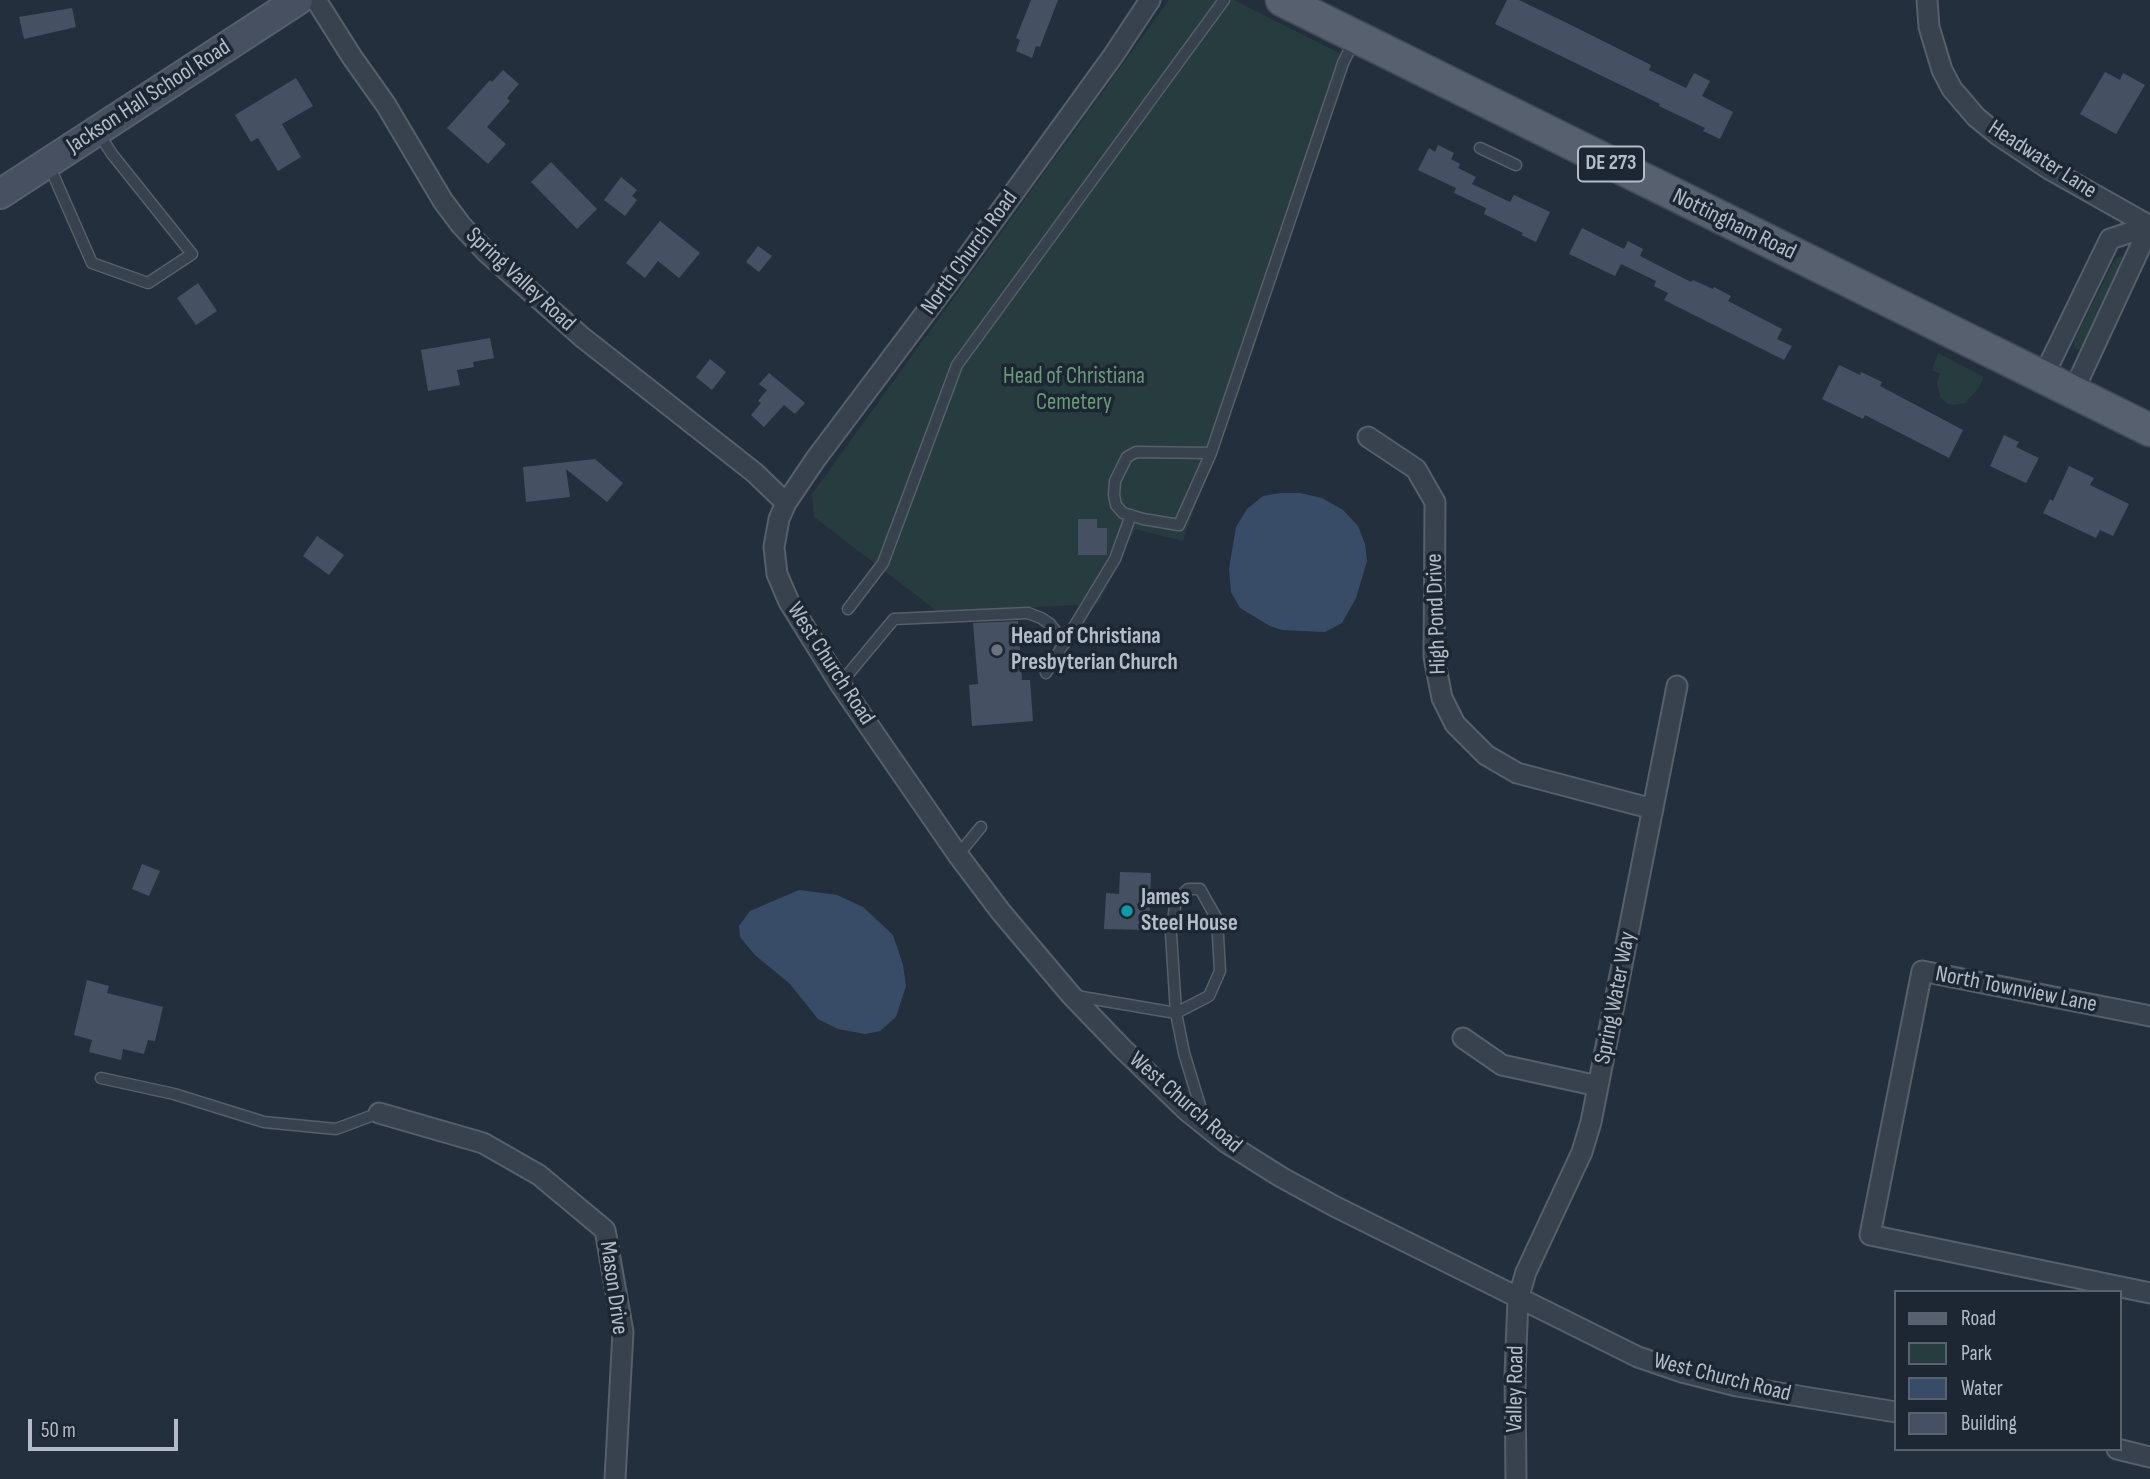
<!DOCTYPE html>
<html>
<head>
<meta charset="utf-8">
<style>
  body { margin:0 }
  #map { position:relative; width:2150px; height:1479px; overflow:hidden; background:#242f3e; font-family:"Sofia Sans Condensed",sans-serif }
  canvas { display:block }
  .legend { position:absolute; left:1894px; top:1290px; width:228px; height:161px; box-sizing:border-box; background:#1d2633; border:2px solid #59626f; margin:0; padding:9px 12px; list-style:none; font-size:21px; color:#b4bcc9 }
  .legend li { display:flex; align-items:center; gap:14px; height:35px }
  .legend b { width:35px; border:2px solid #59626f }
  .scale { position:absolute; left:28px; top:1419px; width:150px; height:32px; box-sizing:border-box; border:4px solid #b4bcc9; border-top:0; padding-left:9px; font-size:21px; line-height:24px; white-space:nowrap; color:#b4bcc9; -webkit-text-stroke:5px #1d2633; paint-order:stroke }
</style>
</head>
<body>
<div id="map">
<canvas width="2150" height="1479"></canvas>
<ul class="legend">
<li><b style="height:9px;background:#56606e"></b>Road</li>
<li><b style="height:19px;background:#263c3f"></b>Park</li>
<li><b style="height:19px;background:#394c67"></b>Water</li>
<li><b style="height:19px;background:#455162"></b>Building</li>
</ul>
<div class="scale">50 m</div>
</div>
<script>
const context = document.querySelector('canvas').getContext('2d');
context.lineJoin = 'round';
function paint(path, color) { context.fillStyle = color; context.fill(path, 'evenodd'); }
const poly = rows => new Path2D(rows.map(r => 'M' + r).join(''));
function strokePath(path, color, width, dash) { context.strokeStyle = color; context.lineWidth = width; context.lineCap = dash ? 'butt' : 'round'; context.setLineDash(dash || []); context.stroke(path); }
function write(font, color, halo, rows, align = 'center') {
  context.font = font + ' "Sofia Sans Condensed",sans-serif'; context.lineWidth = 7; context.setLineDash([]); context.textBaseline = 'middle'; context.strokeStyle = halo; context.fillStyle = color; for (const [text, x, y, turn = 0] of rows) {
    context.save(); context.translate(x, y); context.rotate((+turn || 0) * Math.PI / 180); context.textAlign = isNaN(turn) ? turn : align; if (halo) context.strokeText(text, 0, 0); context.fillText(text, 0, 0); context.restore();
  }
}
const green = poly([
  [1169,0,1234,0,1351,59,1183,541,1135,529,1098,604,938,612,814,517,812,494],
  [2121,256,2124,258,2124,265,2083,347,2081,349,2075,349,2074,341,2115,259],
  [1938,353,1984,377,1978,389,1965,403,1952,405,1946,403,1940,397,1937,382,1940,374,1932,370]
]);
const water = poly([
  [1281,493,1300,493,1322,498,1343,510,1358,526,1365,544,1367,561,1356,598,1342,623,1325,632,1282,630,1270,626,1240,608,1231,592,1229,569,1236,527,1247,509,1263,496],
  [799,890,837,895,863,907,893,935,903,965,906,986,896,1017,880,1031,865,1034,838,1029,818,1019,790,984,755,955,740,937,739,926,750,911]
]);
const building = poly([
  [1031,0,1058,0,1040,47,1036,46,1032,58,1016,51,1020,40,1016,38],
  [1507,0,1519,0,1569,24,1651,65,1649,70,1686,88,1694,73,1710,81,1702,96,1733,112,1720,139,1703,131,1705,128,1659,106,1660,104,1495,24],
  [72,8,76,27,24,39,19,17],
  [503,70,519,84,507,98,510,101,487,127,506,144,488,164,447,128,490,80,492,82],
  [2105,72,2120,80,2123,73,2145,85,2116,134,2080,114],
  [296,78,313,106,282,124,301,157,278,171,258,138,251,142,235,115],
  [1438,145,1454,153,1451,159,1460,164,1458,168,1476,177,1472,184,1510,202,1514,195,1550,212,1536,242,1521,235,1523,233,1484,214,1486,208,1454,193,1456,188,1418,170,1429,148,1435,152],
  [551,162,597,209,577,229,531,182],
  [621,177,637,190,632,196,637,200,625,216,604,200],
  [660,221,700,253,679,278,658,261,645,278,626,263],
  [1582,228,1624,249,1628,241,1643,249,1640,256,1691,282,1693,280,1713,289,1714,287,1731,296,1728,301,1782,329,1777,339,1792,346,1784,360,1664,300,1668,293,1654,286,1656,281,1621,264,1615,276,1569,254],
  [758,246,772,256,759,272,746,262],
  [198,283,217,311,196,325,177,298],
  [490,338,494,358,473,362,474,367,457,370,460,385,428,391,421,350],
  [710,359,726,372,712,390,696,377],
  [1839,365,1860,375,1861,372,1882,382,1880,386,1963,430,1949,458,1865,415,1863,419,1822,399],
  [769,373,805,403,795,414,784,405,764,427,751,415,761,403,758,401,767,390,759,384],
  [2004,435,2019,442,2016,447,2039,458,2026,483,1990,466],
  [595,459,623,483,607,502,566,469,570,497,526,502,523,467],
  [2069,466,2094,478,2090,485,2129,504,2113,536,2100,530,2096,538,2043,513,2050,499,2053,501],
  [1078,519,1097,519,1097,528,1107,528,1107,555,1078,555],
  [317,536,344,555,329,575,303,556],
  [1018,621,1022,680,1030,680,1033,721,972,726,969,685,978,684,973,623],
  [142,864,160,871,149,896,132,889],
  [1120,872,1151,873,1149,930,1104,929,1106,893,1119,894],
  [87,980,109,986,107,993,163,1007,155,1041,148,1040,144,1054,123,1049,121,1060,89,1052,92,1040,74,1035]
]);
const lane = poly([
  [1480,148,1516,165],
  [49,165,92,263,148,283,192,254,112,154,99,134],
  [1211,453,1179,525,1143,519,1123,513,1116,505,1114,495,1115,481,1127,457,1136,452,1211,453,1343,63,1354,41],
  [848,609,883,563,957,365,1224,0],
  [1046,673,1115,559,1131,515],
  [840,684,894,619,1028,613,1041,618,1050,624,1065,643],
  [958,855,981,827],
  [1076,996,1176,1013,1209,996,1220,971,1217,919,1200,889,1188,889,1176,900,1171,933,1176,1013,1184,1053,1204,1119],
  [101,1078,174,1094,264,1122,336,1129,379,1113]
]);
const street = poly([
  [316,0,352,57,386,105,443,201,461,225,487,253,582,337,755,473,786,503],
  [1150,0,1113,56,957,271,815,460,786,503,779,519,774,547,777,574,789,602,840,684,958,855,1001,912,1071,995,1123,1049,1186,1110,1227,1143,1281,1177,1334,1206,1638,1357,1682,1372,1737,1386,1896,1412],
  [1927,0,1929,27,1942,70,1952,89,1976,117,1998,135,2049,169,2150,226],
  [2043,377,2110,239,2150,226],
  [2073,392,2150,226],
  [1368,437,1416,469,1435,502,1434,657,1442,698,1455,724,1486,755,1517,773,1653,809],
  [2150,1016,1922,971,1870,1235,2150,1293],
  [1463,1038,1502,1065,1598,1086],
  [379,1113,483,1143,539,1175,605,1230,623,1332,615,1479],
  [2117,1449,2150,1457],
  [1516,1479,1515,1374,1518,1299,1526,1272,1582,1152,1591,1122,1677,686]
]);
const secondary = poly([
  [0,194,298,0]
]);
const primary = poly([
  [1282,0,2150,430]
]);
const markers = [
  [997,650,7,"#6b7280"],
  [1127,911,7,"#0f9aa8"]
];
const shields = [
  [1611,164,66]
];
const shieldNames = [
  ["DE 273",1611,164]
];
const streetNames = [
  ["Jackson Hall School Road",149,97,-33],
  ["Headwater Lane",2042,160,33],
  ["Nottingham Road",1734,225,26],
  ["North Church Road",970,253,-54],
  ["Spring Valley Road",520,280,43],
  ["High Pond Drive",1437,614,-92],
  ["West Church Road",830,664,57],
  ["North Townview Lane",2016,990,11],
  ["Spring Water Way",1616,998,-79],
  ["West Church Road",1185,1103,41],
  ["Mason Drive",613,1288,82],
  ["West Church Road",1722,1378,14],
  ["Valley Road",1516,1389,-89]
];
const parkNames = [
  ["Head of Christiana",1074,377],
  ["Cemetery",1074,403]
];
const poiNames = [
  ["Head of Christiana",1011,637],
  ["Presbyterian Church",1011,663],
  ["James",1141,898],
  ["Steel House",1141,924]
];
paint(green, '#263c3f');
paint(water, '#394c67');
paint(building, '#455162');
strokePath(lane, '#565f6c', 13);
strokePath(street, '#565f6c', 23);
strokePath(secondary, '#565f6c', 32);
strokePath(primary, '#414a57', 35);
strokePath(lane, '#38414e', 10);
strokePath(street, '#38414e', 19);
strokePath(secondary, '#465061', 28);
strokePath(primary, '#56606e', 32);
for (const [x, y, r, color] of markers) { const dot = new Path2D(); dot.arc(x, y, r, 0, 2 * Math.PI); context.fillStyle = color; context.fill(dot); strokePath(dot, '#1d2633', 2.5); }
for (const [x, y, w] of shields) { const box = new Path2D(); box.roundRect(x - w / 2, y - 17.5, w, 35, 5); context.fillStyle = '#1d2633'; context.fill(box); strokePath(box, '#b4bcc9', 2); }
write('bold 21px', '#b4bcc9', null, shieldNames);
write('23px', '#b4bcc9', '#1d2633', streetNames);
write('23px', '#6b9a76', '#1d2633', parkNames);
write('bold 23px', '#b4bcc9', '#1d2633', poiNames, 'left');
</script>
</body>
</html>
